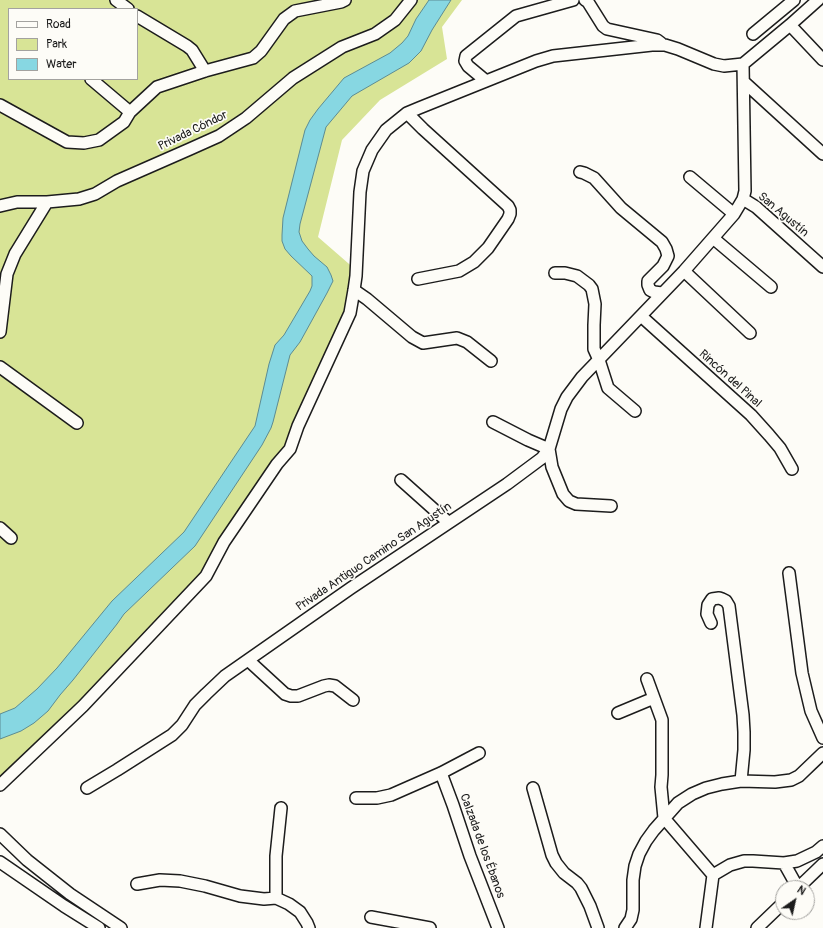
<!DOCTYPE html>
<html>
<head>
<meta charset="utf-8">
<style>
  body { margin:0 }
  #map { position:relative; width:823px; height:928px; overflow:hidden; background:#fdfcf7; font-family:Pangolin,sans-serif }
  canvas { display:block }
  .legend { position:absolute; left:8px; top:8px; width:130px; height:72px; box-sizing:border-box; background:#fdfcf7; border:1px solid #a3a29f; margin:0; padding:5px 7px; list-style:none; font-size:12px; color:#1c1c1c }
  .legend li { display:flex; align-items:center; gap:8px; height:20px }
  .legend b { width:20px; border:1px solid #a3a29f }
  .north { position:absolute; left:775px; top:880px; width:40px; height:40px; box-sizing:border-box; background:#fdfcf7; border:1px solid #a3a29f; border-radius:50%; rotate:34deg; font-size:11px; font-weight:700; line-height:16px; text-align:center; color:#1c1c1c }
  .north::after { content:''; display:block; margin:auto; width:14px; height:18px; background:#1c1c1c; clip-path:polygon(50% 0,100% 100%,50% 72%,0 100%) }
</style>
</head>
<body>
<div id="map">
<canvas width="823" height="928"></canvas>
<ul class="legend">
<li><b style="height:5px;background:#fdfcf7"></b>Road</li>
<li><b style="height:11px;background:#d8e496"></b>Park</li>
<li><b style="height:11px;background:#87d7e2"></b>Water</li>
</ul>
<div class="north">N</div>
</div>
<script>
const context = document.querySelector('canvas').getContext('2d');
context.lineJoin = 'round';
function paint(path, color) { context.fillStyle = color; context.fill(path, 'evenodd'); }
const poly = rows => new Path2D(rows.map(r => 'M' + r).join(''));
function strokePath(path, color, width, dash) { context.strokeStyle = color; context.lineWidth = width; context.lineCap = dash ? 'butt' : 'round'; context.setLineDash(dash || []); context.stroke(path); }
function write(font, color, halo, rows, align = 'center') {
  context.font = font + ' Pangolin,sans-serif'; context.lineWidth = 3.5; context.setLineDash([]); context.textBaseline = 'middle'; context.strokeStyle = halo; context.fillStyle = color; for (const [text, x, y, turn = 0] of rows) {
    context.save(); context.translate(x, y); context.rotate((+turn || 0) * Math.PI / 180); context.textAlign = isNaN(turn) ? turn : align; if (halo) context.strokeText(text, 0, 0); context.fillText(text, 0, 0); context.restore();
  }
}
const green = poly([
  [0,0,462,0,442,27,447,59,380,100,342,140,318,237,356,270,354,290,298,426,206,576,0,785],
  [9,9,137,9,137,79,9,79]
]);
const water = poly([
  [429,0,451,0,432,30,421,51,409,63,352,96,326,127,300,224,299,232,302,241,308,249,314,256,327,267,331,275,333,281,327,293,300,342,290,355,273,422,271,428,262,445,195,546,124,614,117,624,73,680,60,695,48,711,34,723,21,731,0,739,0,714,15,708,37,689,57,668,112,601,184,532,255,426,269,364,275,345,284,335,310,291,312,286,312,276,291,256,285,249,282,241,282,235,283,218,305,130,310,120,318,109,344,78,390,53,402,43,408,36,416,19,429,0]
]);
const minor = poly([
  [116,0,128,9],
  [585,0,588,2,603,26,607,29,657,40,661,43],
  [137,16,187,46,192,50,205,71],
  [790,25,823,60],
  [753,34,794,0],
  [743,64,790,25,818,0],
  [91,79,130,112],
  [486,81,468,66,465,61,466,56,516,16,573,0],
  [744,82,823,154],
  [0,105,67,142,84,143,99,140,124,122,130,112,157,87,205,71,253,58,261,51,284,19,295,11,341,2,345,0],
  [407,113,423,129,508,206,510,210,510,214,508,219,488,248,474,262,459,271,418,279],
  [580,172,584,173,594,178,621,208,662,242,666,249,668,256,663,266,648,281,648,285,650,290,654,292,662,293],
  [690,177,734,214],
  [743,199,756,207,823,267],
  [0,206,17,202,47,202,79,199,95,194,117,181,190,149,219,136,246,118,293,78,342,47,375,34,395,20,411,0],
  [713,238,771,287],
  [684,271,750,333],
  [555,273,565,273,577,276,589,285,592,289,595,304,594,325,594,349,599,360,608,388,635,411],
  [354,290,367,299,412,337,423,343,457,338,467,342,491,361],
  [641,316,751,415,769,435,780,448,792,469],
  [0,332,7,274,15,254,47,202],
  [0,367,77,423],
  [493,422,528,440,549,449,552,467,563,494,569,501,576,504,611,506],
  [401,480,448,522],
  [0,528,11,538],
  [789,573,802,673,811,711,823,738],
  [711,623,707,614,708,605,712,599,719,598,722,599,726,601,729,606,743,715,744,732,744,750,741,781],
  [248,660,285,694,291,696,298,696,324,686,329,685,335,686,353,700],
  [647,679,662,720,662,775,661,787,664,818,713,875],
  [618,713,654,698],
  [441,773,453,805,470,856,498,928],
  [0,785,83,706,206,576,224,542,277,464,290,449,298,426,350,313,354,290,356,276,360,192,363,171,372,150,386,130,407,113,419,108,536,61,553,56,652,45,665,45,678,49,714,64,724,66,743,64],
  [87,788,117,770,172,735,182,725,195,705,206,694,225,676,351,588,507,484,542,458,549,449,561,409,567,397,582,377,684,271,734,214,743,199,745,191,743,64],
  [533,788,552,855,556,863,564,873,577,883,581,888,590,906,598,928],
  [356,798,377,798,391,795,441,773,479,753],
  [0,834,27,860,70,894,121,928],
  [0,862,64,906,99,928],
  [784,863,798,888],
  [137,884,160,880,180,881,205,886,240,896,264,899,276,898,289,904,300,912,307,923,309,928],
  [798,888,823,864],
  [276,898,276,856,281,808],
  [371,917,430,928],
  [625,928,631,919,633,910,633,880,635,866,639,854,646,841,654,830,678,803,692,794,706,788,722,784,741,781,775,782,791,780,799,776,823,753],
  [706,928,713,875,730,865,744,861,753,861,784,863,797,861,816,852,823,846],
  [757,928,783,903]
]);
const streetNames = [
  ["Privada Cóndor",193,131,-26],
  ["San Agustín",783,215,40],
  ["Rincón del Pinal",730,379,42],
  ["Privada Antiguo Camino San Agustín",374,557,-34],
  ["Calzada de los Ébanos",482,846,70]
];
paint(green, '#d8e496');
paint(water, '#87d7e2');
strokePath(water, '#5c8c93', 1);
strokePath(minor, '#1c1c1c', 14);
strokePath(minor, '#fdfcf7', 11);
write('12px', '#1c1c1c', '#fdfcf7', streetNames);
</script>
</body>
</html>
